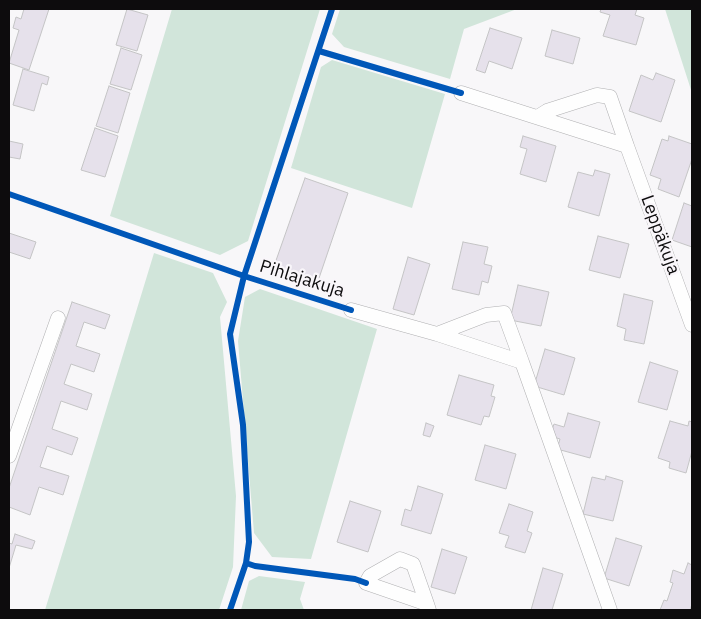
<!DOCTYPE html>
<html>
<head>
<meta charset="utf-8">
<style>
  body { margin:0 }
  #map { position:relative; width:701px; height:619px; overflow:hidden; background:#f8f7f9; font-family:"IBM Plex Sans",sans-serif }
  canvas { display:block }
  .frame { position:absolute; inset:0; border:10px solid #0d0c0d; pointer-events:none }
</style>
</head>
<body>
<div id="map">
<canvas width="701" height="619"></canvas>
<div class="frame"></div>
</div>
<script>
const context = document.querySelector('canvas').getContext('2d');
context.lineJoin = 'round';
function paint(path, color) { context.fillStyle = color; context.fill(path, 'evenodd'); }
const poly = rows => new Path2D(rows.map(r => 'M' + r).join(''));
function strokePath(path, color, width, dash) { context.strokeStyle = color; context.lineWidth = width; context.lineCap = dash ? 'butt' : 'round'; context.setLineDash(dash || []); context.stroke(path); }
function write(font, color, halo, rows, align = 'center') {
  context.font = font + ' "IBM Plex Sans",sans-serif'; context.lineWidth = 4.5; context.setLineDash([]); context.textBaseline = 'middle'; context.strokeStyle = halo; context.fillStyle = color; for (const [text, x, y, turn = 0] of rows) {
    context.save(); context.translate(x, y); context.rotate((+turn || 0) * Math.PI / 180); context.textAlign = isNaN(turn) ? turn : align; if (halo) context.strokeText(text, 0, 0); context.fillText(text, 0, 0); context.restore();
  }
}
const green = poly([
  [172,9,320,9,248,241,220,255,110,216],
  [340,9,517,9,464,29,450,79,344,47,332,34],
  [665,9,692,9,692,93],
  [332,60,445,94,412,208,291,168,321,67],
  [154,253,213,273,227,302,220,317,236,496,233,567,219,610,45,610],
  [260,289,377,329,311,559,272,557,254,533,238,341,245,297],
  [259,576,305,582,300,599,304,610,241,610,249,581]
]);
const building = poly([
  [24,9,49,9,29,70,9,63,19,30,13,28,16,17,21,19,24,9],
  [127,9,148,15,137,51,116,45,127,9],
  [601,9,637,9,635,15,644,18,636,45,603,36,610,15,600,12,601,9],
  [490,28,522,38,512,69,489,61,485,73,476,70,490,28],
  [552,30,580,38,573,64,545,56,552,30],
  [121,48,142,55,131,90,110,84,121,48],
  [23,69,49,77,47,85,42,83,34,111,13,105,23,69],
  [656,73,675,80,661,122,629,111,641,75,653,80,656,73],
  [109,86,130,93,118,133,96,126,109,86],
  [95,128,118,136,105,177,81,170,95,128],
  [523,136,556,146,546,182,520,174,527,149,520,147,523,136],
  [669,136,692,144,692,159,679,197,658,189,661,179,650,175,662,139,668,141,669,136],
  [9,141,23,144,20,159,9,157,9,141],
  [595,170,610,174,599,216,568,207,578,172,593,176,595,170],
  [305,178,348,193,317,284,273,269,305,178],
  [684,203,692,206,692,247,672,240,684,203],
  [9,233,36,242,30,259,9,252,9,233],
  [598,236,629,244,620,278,589,270,598,236],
  [463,242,488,247,484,264,492,266,488,283,482,281,479,295,452,289,463,242],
  [408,257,430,264,414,315,393,309,408,257],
  [518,285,549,292,541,326,510,320,518,285],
  [624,294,653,301,644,344,624,340,626,329,617,326,624,294],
  [72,302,110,315,105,329,84,322,76,346,100,354,94,372,71,364,64,384,92,394,87,410,61,401,52,429,78,438,72,455,47,446,40,467,69,476,63,495,39,487,30,515,9,507,9,488,72,302],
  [545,349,575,358,564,395,534,386,545,349],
  [650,362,678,371,667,410,638,402,650,362],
  [459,375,494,385,491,396,495,397,489,417,484,416,481,425,447,415,459,375],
  [568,413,600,422,590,458,557,449,560,439,550,436,554,424,564,427,568,413],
  [670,421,688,426,689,421,692,422,692,451,686,473,669,468,670,462,658,458,670,421],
  [426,423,434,426,430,437,423,435,426,423],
  [485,445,516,454,506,489,475,480,485,445],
  [606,476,623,481,613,521,583,514,592,477,605,480,606,476],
  [418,486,443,494,431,534,401,525,405,509,411,511,418,486],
  [350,501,381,511,368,552,337,542,350,501],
  [509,504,533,512,527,531,532,533,525,553,505,547,509,536,499,533,509,504],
  [15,534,35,541,32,549,16,545,9,568,9,543,12,544,15,534],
  [616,538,642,546,629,586,604,578,616,538],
  [442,549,467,557,455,594,431,587,442,549],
  [688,563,692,565,692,604,690,610,660,610,664,600,667,601,673,583,670,582,673,570,684,574,688,563],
  [543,568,563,574,552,610,531,610,543,568]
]);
const street = poly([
  [461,93,627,146,692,325],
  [539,116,547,111,597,95,610,97,627,146],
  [351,310,437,334,522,362,610,610],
  [437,334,486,315,504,313,522,362],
  [9,456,58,318],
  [427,604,366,583,370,576,400,559,413,564,427,604,429,610]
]);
const cycleway = poly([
  [319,51,461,93],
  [9,194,244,276,351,310],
  [246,563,255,566,355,579,366,583],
  [230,610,246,563,249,542,243,425,230,334,244,276,332,9]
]);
const streetNames = [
  ["Leppäkuja",660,235,70],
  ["Pihlajakuja",302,279,17]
];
paint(green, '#d1e5da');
paint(building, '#e6e1eb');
strokePath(building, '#c4c4c5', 1);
strokePath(street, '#b0b0b2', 15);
strokePath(street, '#fefefe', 14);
strokePath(cycleway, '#0057b8', 6);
write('18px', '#0d0c0d', '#f9f6fa', streetNames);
</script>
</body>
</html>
